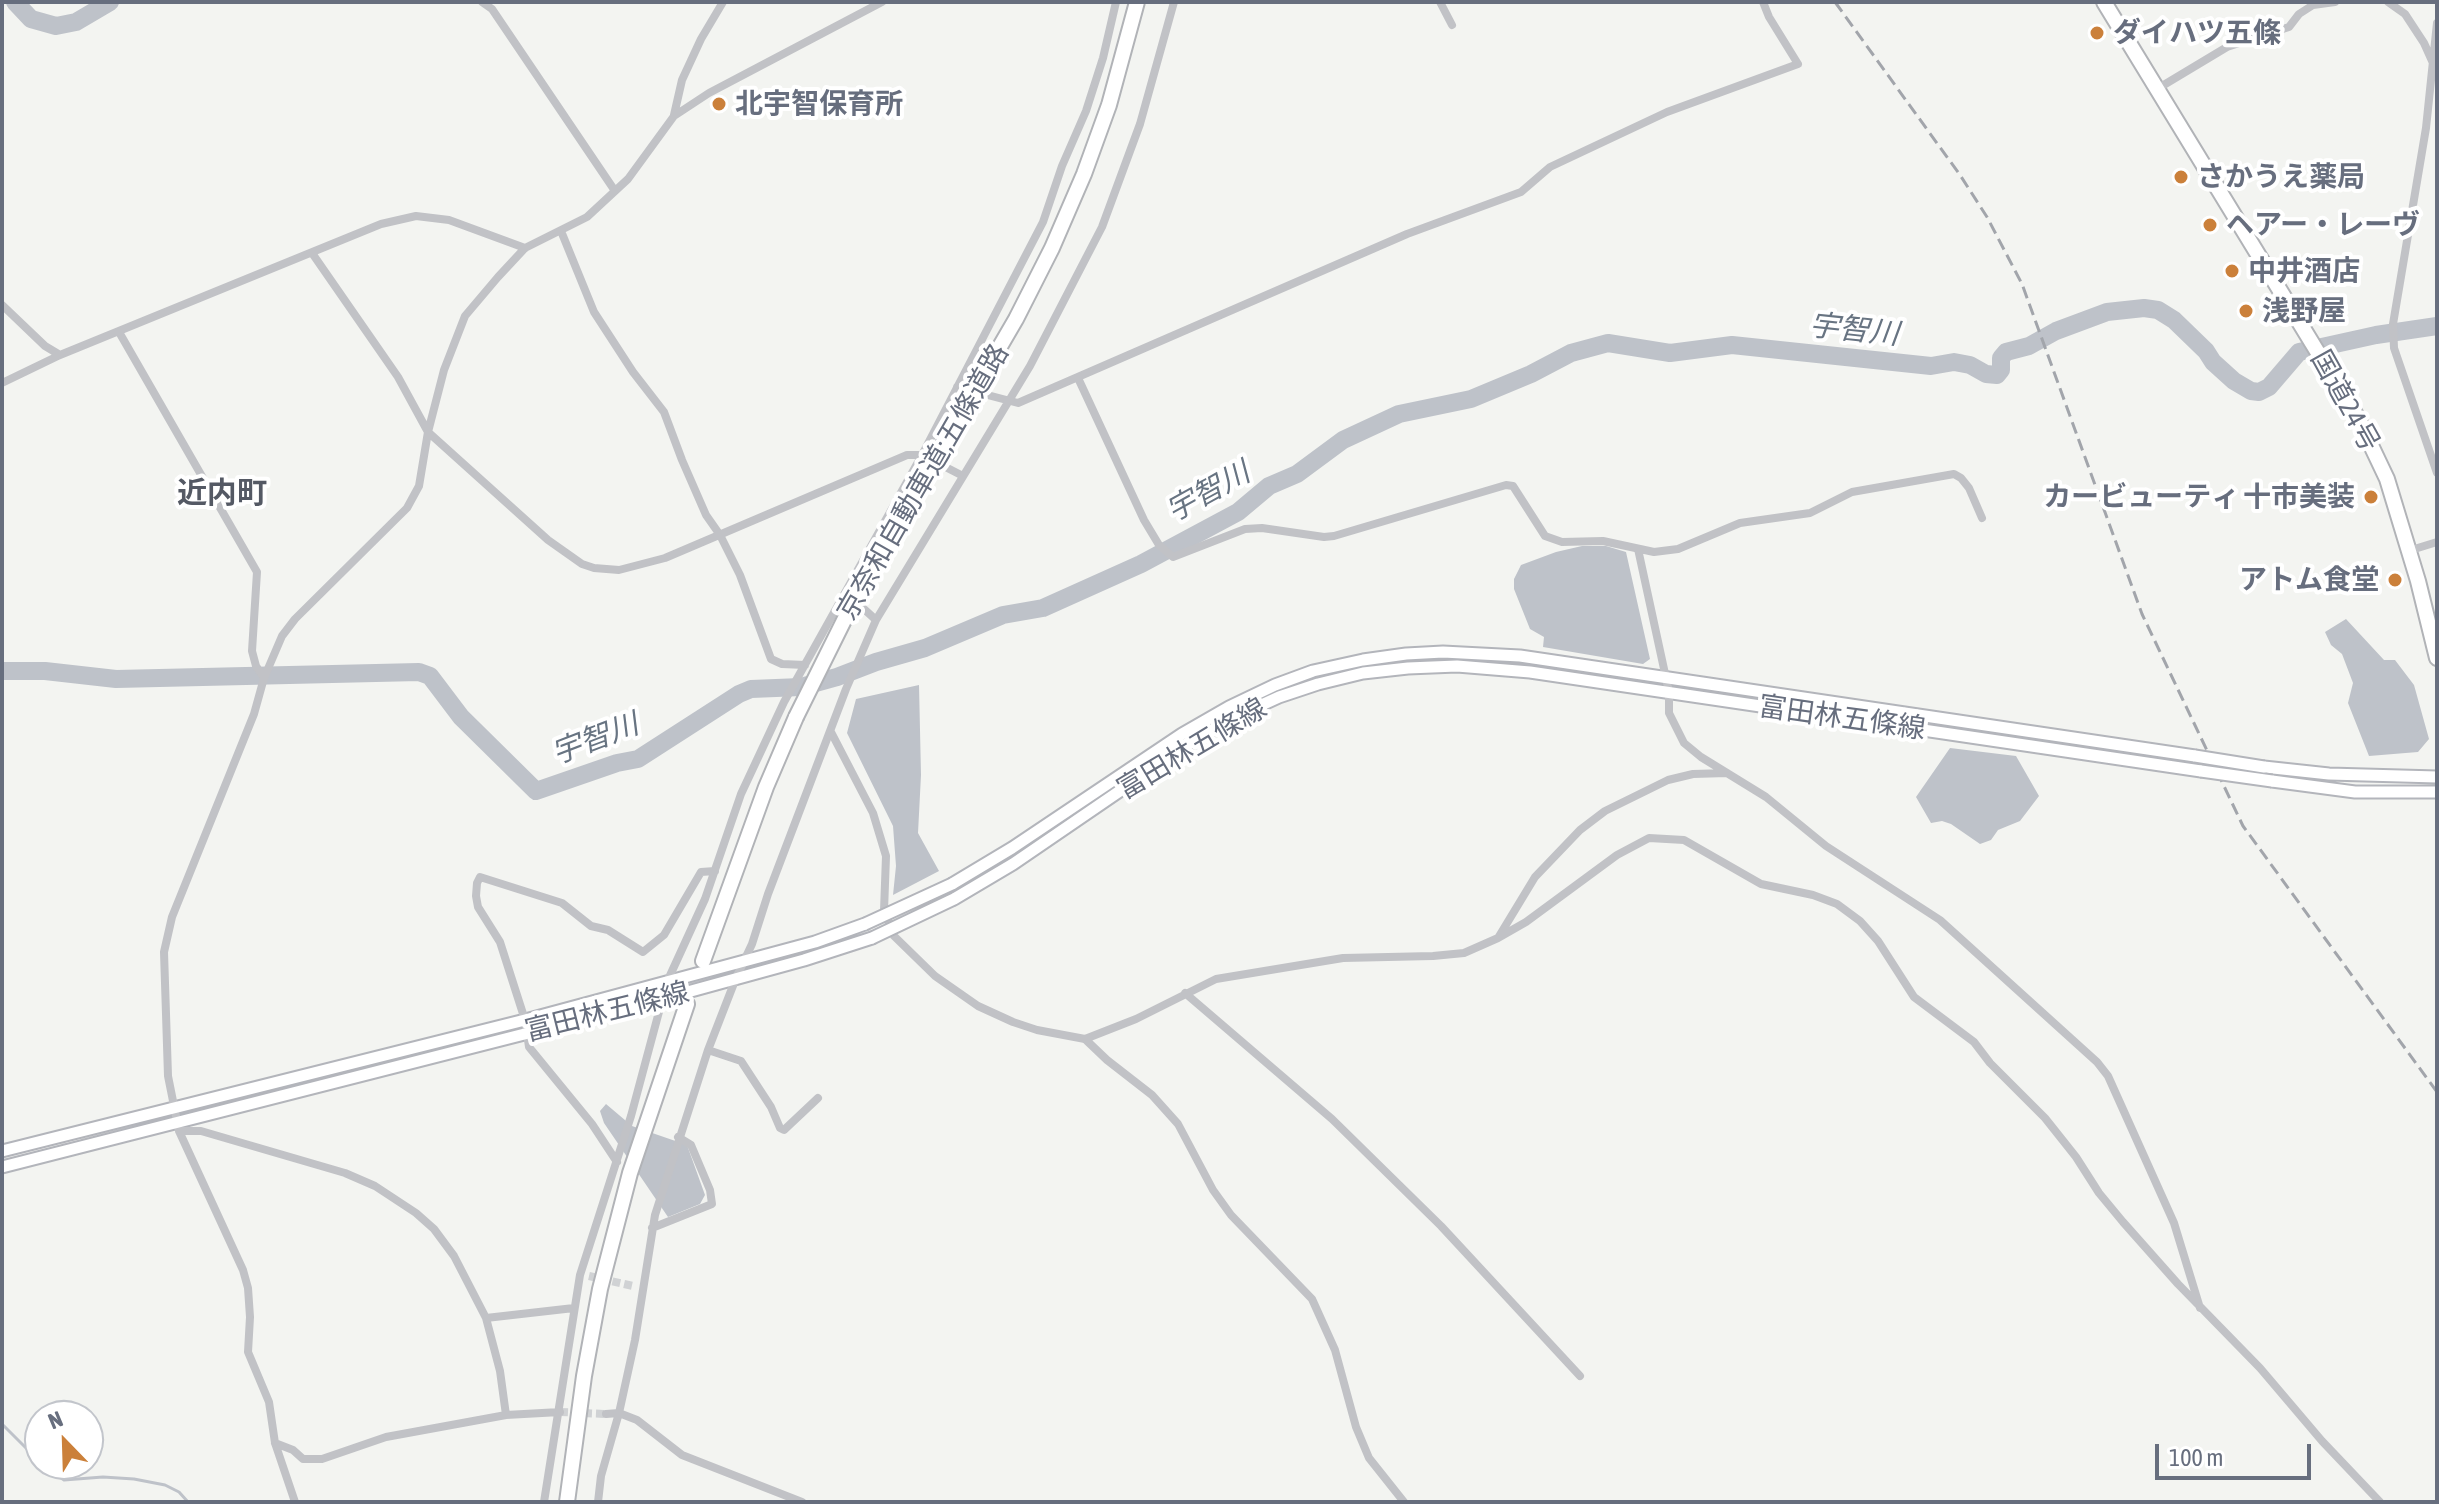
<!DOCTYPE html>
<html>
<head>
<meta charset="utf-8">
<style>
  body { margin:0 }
  #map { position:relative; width:2439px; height:1504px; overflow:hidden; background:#f3f4f1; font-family:"Asap Condensed",sans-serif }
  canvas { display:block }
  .frame { position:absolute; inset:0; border:4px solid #676e7e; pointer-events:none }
  .north { position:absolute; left:24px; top:1400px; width:80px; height:80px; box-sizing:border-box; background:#fff; border:2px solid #c2c5cb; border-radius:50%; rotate:337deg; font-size:22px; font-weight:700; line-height:32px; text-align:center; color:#676e7e }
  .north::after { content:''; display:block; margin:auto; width:28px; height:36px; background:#cb803a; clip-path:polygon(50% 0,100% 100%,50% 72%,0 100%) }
  .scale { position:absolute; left:2155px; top:1444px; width:156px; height:36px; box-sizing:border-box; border:4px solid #676e7e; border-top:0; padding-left:10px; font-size:24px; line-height:28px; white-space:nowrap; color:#676e7e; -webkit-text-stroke:6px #fff; paint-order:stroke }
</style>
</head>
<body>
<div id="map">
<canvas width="2439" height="1504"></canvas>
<div class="frame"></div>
<div class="north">N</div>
<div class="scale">100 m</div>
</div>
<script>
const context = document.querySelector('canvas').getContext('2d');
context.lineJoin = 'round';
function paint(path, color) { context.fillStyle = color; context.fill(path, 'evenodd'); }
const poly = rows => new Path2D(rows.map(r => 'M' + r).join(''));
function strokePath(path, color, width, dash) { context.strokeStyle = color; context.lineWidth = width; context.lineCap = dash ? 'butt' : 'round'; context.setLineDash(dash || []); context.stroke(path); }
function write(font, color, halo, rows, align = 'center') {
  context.font = font + ' "Asap Condensed","Noto Sans JP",sans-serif'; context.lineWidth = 8; context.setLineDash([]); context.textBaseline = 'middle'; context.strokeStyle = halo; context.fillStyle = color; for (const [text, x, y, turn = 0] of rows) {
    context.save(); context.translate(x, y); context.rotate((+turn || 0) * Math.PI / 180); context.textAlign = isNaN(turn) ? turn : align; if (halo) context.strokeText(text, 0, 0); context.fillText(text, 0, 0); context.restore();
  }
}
const water = poly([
  [1582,546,1606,546,1626,552,1650,659,1643,664,1543,647,1544,637,1530,629,1514,589,1514,579,1521,565,1556,552],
  [2346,619,2384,660,2395,660,2414,685,2429,739,2418,752,2369,756,2348,703,2353,683,2342,654,2331,645,2325,632],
  [919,685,921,775,918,833,939,871,893,895,896,866,893,826,847,733,856,699],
  [1950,748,2016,756,2039,796,2020,821,1998,830,1991,840,1980,844,1951,824,1942,821,1931,823,1916,797],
  [606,1104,632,1126,687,1145,705,1195,700,1204,668,1217,604,1123,600,1111]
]);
const stream = poly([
  [2,1424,40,1462],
  [42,1464,64,1480,103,1477,134,1479,165,1485,179,1492,188,1502]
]);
const river = poly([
  [15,2,31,19,56,26,76,22,110,2],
  [2,671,45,671,116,679,419,672,430,676,461,717,536,791,617,763,638,759,739,694,751,689,801,687,837,677,876,662,925,648,1003,615,1043,608,1141,564,1238,512,1269,486,1297,474,1343,440,1399,414,1471,399,1531,374,1571,353,1608,343,1670,353,1732,345,1931,366,1954,362,1970,365,1986,374,1997,375,2001,370,2001,358,2006,352,2029,346,2056,331,2107,312,2144,308,2158,310,2174,320,2206,351,2213,362,2234,381,2251,391,2259,392,2269,387,2299,352,2376,335,2437,326]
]);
const streetTunnel = poly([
  [589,1276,633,1286],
  [560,1412,606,1414]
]);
const street = poly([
  [482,2,492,9,615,191],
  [1440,2,1452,25],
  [2388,2,2405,14,2424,43,2433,63],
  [2437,23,2426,128,2393,324,2394,348,2437,473],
  [2157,89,2227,47,2289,27,2299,14,2313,5,2335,2],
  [674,115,682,80,701,39,723,2],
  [561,231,594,312,633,372,664,412,682,460,706,515,720,535,740,575,771,659,782,664,805,665],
  [312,253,398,377,428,432,548,540,582,564,594,568,619,570,665,558,907,455,922,455,963,476],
  [2,305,45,346,60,355],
  [119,332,257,572,252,651,256,666,264,678],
  [1078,378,1144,520,1159,545,1173,557,1245,529,1262,528,1324,537,1334,536,1506,485,1513,486,1545,536,1562,542,1603,541,1654,552,1678,549,1740,523,1810,513,1852,492,1954,474,1961,478,1969,488,1982,518],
  [2,383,60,355,381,224,416,216,449,220,525,248],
  [957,387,1018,403,1407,234,1521,192,1550,167,1667,112,1798,64,1769,17,1763,2],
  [1638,549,1669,692,1669,713,1684,743,1701,757,1766,797,1826,846,1940,920,2097,1062,2108,1076,2174,1223,2200,1308],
  [2408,551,2437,542],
  [853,599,876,620],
  [831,732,873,813,886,856,884,911,894,936,935,976,978,1006,1013,1022,1037,1030,1085,1039,1107,1060,1152,1095,1178,1124,1213,1190,1231,1215,1312,1299,1335,1350,1356,1427,1369,1458,1404,1502],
  [1498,938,1535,877,1580,830,1605,811,1668,780,1693,774,1727,773],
  [1185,993,1332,1119,1441,1226,1580,1376],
  [1085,1039,1136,1019,1216,979,1343,958,1433,956,1464,953,1498,938,1526,922,1617,855,1649,838,1684,840,1761,884,1813,895,1837,904,1860,921,1878,941,1914,997,1974,1042,1990,1063,2045,1118,2076,1157,2099,1193,2123,1222,2178,1284,2260,1368,2322,1441,2380,1502],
  [708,1050,741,1061,771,1107,780,1128,784,1130,818,1098],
  [179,1131,201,1131,345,1173,375,1186,416,1213,434,1229,454,1256,486,1318,500,1371,506,1415],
  [617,1162,592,1124,529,1047,525,1020,500,942,478,907,476,896,477,883,480,877,562,903,591,926,608,930,643,952,664,935,701,872,715,871],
  [652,1228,712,1204,710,1190,691,1145,678,1137],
  [486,1318,574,1308],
  [606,1414,619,1413,637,1420,682,1455,802,1502],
  [275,1443,293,1450,303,1459,322,1459,386,1437,506,1415,560,1412],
  [295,1502,275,1443,269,1402,248,1352,250,1317,248,1288,243,1270,179,1131,168,1076,164,952,172,917,254,714,264,678,282,636,295,619,407,508,419,486,428,432,444,370,465,316,498,277,525,248,587,217,628,179,674,116,709,93,882,2],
  [544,1502,580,1275,631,1116,667,982,705,899,741,794,784,702,922,455,1043,222,1062,166,1086,111,1103,58,1116,2],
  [598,1502,601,1476,619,1413,635,1340,655,1215,708,1050,736,978,752,944,768,894,846,689,876,620,1030,366,1102,227,1140,124,1174,2]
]);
const secondary = poly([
  [2264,767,2329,774,2437,777],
  [2272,781,2355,792,2437,792],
  [952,884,1012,848,1182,734,1229,707,1275,685,1313,671,1363,660,1406,654,1443,652,1520,656,2195,756],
  [954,899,1013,864,1187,745,1231,719,1279,697,1318,684,1363,673,1408,668,1457,666,1530,672,2201,771],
  [2,1151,525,1020,815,942,865,924],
  [2,1167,662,999,804,960,872,938]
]);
const highway = poly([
  [2104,2,2359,420,2387,479,2418,581,2437,658],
  [703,961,766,787,796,717],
  [567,1502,584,1376,600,1289,630,1173,687,1004]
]);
const rail = poly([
  [1835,2,1960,175,1987,217,2022,284,2142,614,2243,826,2437,1092]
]);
const secondaryBridge = poly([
  [2195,756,2264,767],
  [2201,771,2272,781],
  [865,924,952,884],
  [872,938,954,899]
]);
const highwayBridge = poly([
  [796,717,863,582,1016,319,1052,248,1084,174,1109,105,1137,2]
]);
const markers = [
  [2097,33,8,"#cb803a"],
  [719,104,8,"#cb803a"],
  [2181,177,8,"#cb803a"],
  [2210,225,8,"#cb803a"],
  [2232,271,8,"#cb803a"],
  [2246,311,8,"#cb803a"],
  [2371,497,8,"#cb803a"],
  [2395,580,8,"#cb803a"]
];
const poiNames = [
  ["ダイハツ五條",2113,33],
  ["北宇智保育所",735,104],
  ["さかうえ薬局",2197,177],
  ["ヘアー・レーヴ",2226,225],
  ["中井酒店",2248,271],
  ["浅野屋",2262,311],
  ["カービューティ 十市美装",2355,497,"right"],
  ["アトム食堂",2379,580,"right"]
];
const streetNames = [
  ["国道24号",2345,401,61],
  ["京奈和自動車道;五條道路",923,482,-60],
  ["富田林五條線",1842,718,8],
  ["富田林五條線",1192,749,-31],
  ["富田林五條線",607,1012,-14]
];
const waterNames = [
  ["宇智川",1854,330,6],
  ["宇智川",1208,492,-29],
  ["宇智川",595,739,-21]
];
const neighbourhoodNames = [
  ["近内町",222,494]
];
paint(water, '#bec2c9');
strokePath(stream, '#bec2c9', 3);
strokePath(river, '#bec2c9', 18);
strokePath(streetTunnel, '#d0d2d4', 8, [8, 4]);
strokePath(secondary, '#b3b5bb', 15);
strokePath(highway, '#b1b3b7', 18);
strokePath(street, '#c1c2c6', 8);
strokePath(secondary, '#fff', 11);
strokePath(highway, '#fff', 14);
strokePath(rail, '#a2a5ab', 3, [12, 6]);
strokePath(secondaryBridge, '#b3b5bb', 15, []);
strokePath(highwayBridge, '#b1b3b7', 18, []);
strokePath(secondaryBridge, '#fff', 11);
strokePath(highwayBridge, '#fff', 14);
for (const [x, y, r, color] of markers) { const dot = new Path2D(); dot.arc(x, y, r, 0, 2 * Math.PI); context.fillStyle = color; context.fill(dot); strokePath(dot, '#fff', 3); }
write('bold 28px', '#676e7e', '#fff', poiNames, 'left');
write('28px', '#676e7e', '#fff', streetNames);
write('italic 30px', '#687482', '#fff', waterNames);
write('bold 30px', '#545964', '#fff', neighbourhoodNames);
</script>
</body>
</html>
